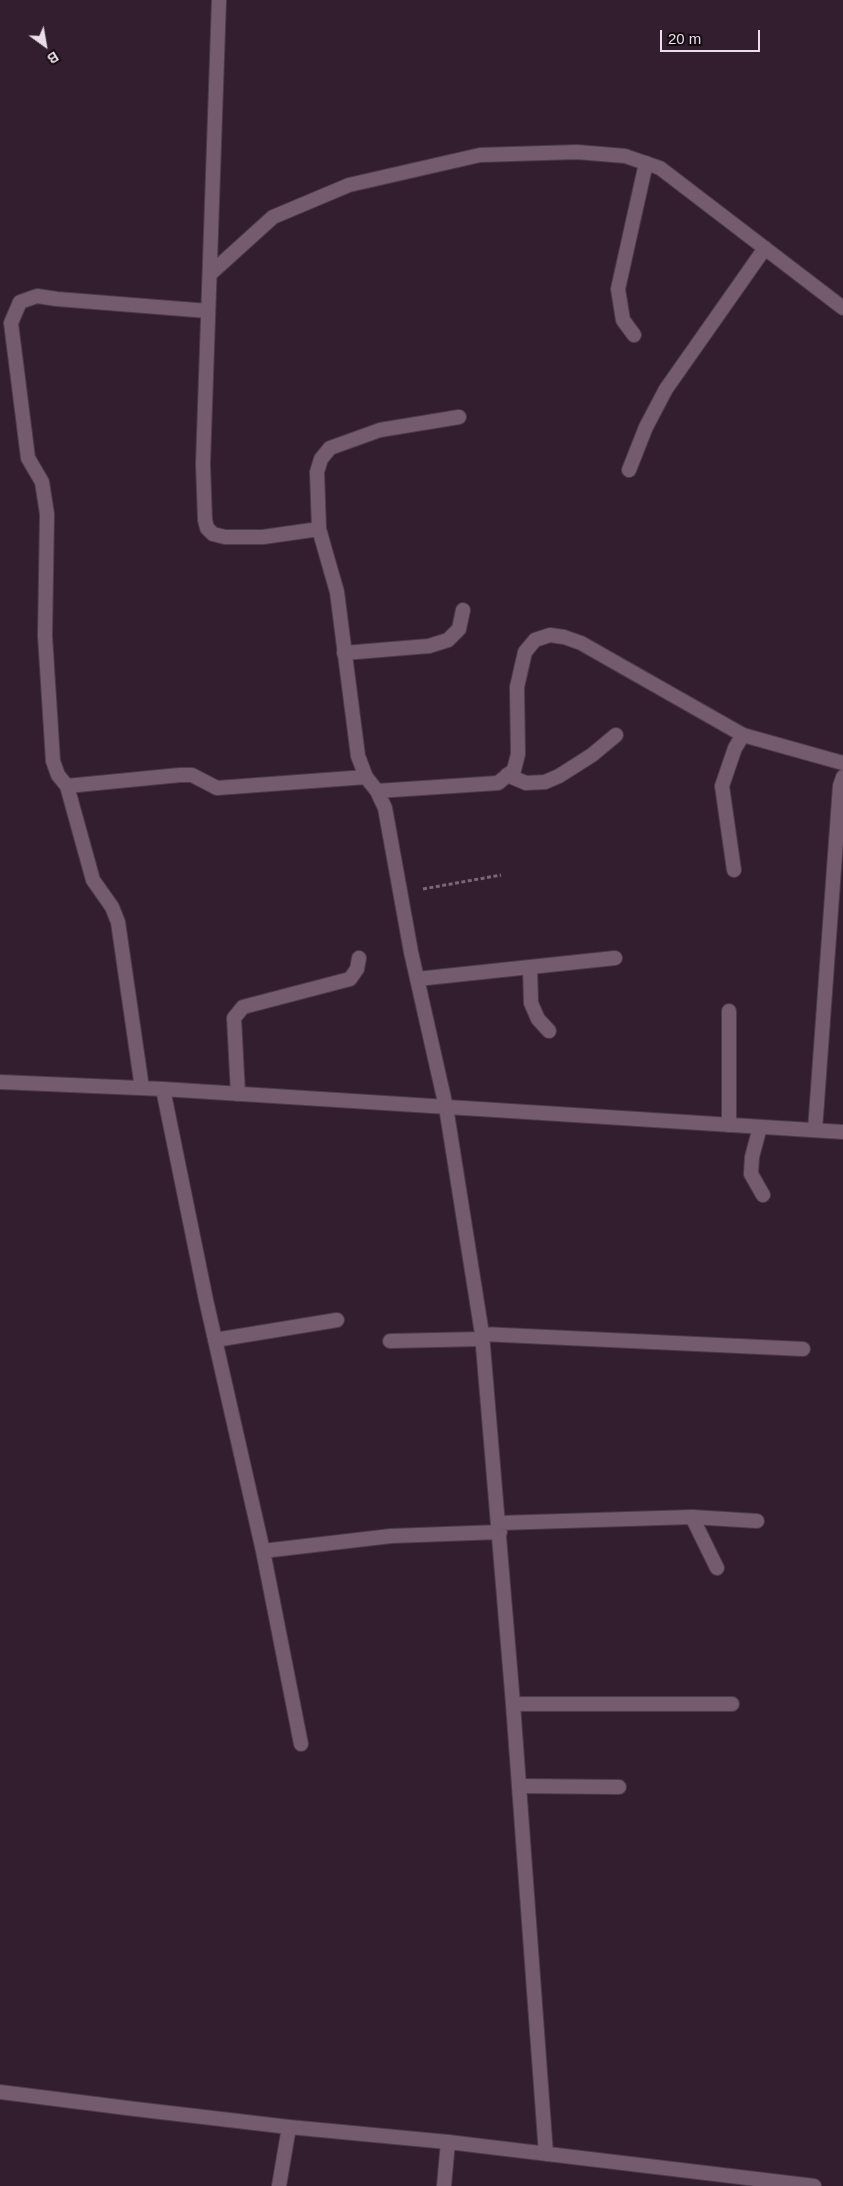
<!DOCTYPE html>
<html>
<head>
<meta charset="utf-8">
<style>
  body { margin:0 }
  #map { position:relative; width:843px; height:2186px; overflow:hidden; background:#321e2e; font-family:Helvetica,sans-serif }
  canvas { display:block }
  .north { position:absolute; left:20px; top:20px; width:50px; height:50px; -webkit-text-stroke:4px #140c12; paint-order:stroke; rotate:148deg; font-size:14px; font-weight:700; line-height:20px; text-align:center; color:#ecdee9 }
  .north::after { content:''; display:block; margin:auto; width:18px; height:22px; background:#ecdee9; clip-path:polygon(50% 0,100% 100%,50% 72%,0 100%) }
  .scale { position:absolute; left:660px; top:30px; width:100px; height:22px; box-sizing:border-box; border:2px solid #ecdee9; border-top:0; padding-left:6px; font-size:15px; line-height:18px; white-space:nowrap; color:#ecdee9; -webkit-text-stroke:4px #140c12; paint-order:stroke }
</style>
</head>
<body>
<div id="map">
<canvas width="843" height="2186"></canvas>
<div class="north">B</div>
<div class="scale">20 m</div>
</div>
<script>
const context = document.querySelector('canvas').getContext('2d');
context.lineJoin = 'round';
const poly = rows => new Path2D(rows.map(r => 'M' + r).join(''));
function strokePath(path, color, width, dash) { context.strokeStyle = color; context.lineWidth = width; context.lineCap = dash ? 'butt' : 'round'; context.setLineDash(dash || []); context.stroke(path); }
const path = poly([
  [423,889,501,875]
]);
const service = poly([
  [634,335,623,320,618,289,646,163],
  [344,653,429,646,448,640,459,629,463,610],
  [507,775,526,783,545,782,559,776,592,755,616,735],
  [734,870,722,786,735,748,743,735],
  [530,967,531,1003,538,1019,549,1031],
  [729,1011,729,1125],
  [238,1094,234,1018,243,1007,350,979,357,969,359,958],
  [760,1127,752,1157,751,1174,763,1195],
  [215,1340,337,1320],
  [390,1341,482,1339],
  [692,1517,717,1568],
  [513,1704,732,1704],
  [519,1786,619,1787],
  [444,2186,448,2142]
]);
const minor = poly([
  [219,0,203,464,205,520,207,528,213,534,225,537,263,537,319,529],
  [210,274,273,217,349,185,480,155,577,152,625,156,660,168,843,308],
  [459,417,380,430,330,448,321,459,317,472,319,529,337,592,358,756,366,777,377,791,385,808,411,952,446,1107,482,1334,513,1704,546,2154],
  [629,470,646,427,666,389,765,248],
  [67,786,180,775,192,775,217,788,366,777],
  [377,791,498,783,514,770,518,754,517,687,525,652,535,640,550,635,564,637,581,643,743,735,843,763],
  [417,979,615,958],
  [0,1082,163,1089,843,1132],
  [142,1088,118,922,112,907,93,880,67,786,58,775,53,761,45,636,47,514,42,482,28,458,11,323,20,302,37,296,57,299,208,311],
  [163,1089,206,1300,263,1551,301,1744],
  [815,1130,840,786,843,777],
  [482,1334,803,1349],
  [499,1523,692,1517,757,1521],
  [263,1551,391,1536,500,1532],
  [0,2092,135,2109,289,2127,448,2142,814,2186],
  [279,2186,289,2127]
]);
strokePath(service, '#4c3b49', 16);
strokePath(minor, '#4c3b49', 16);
strokePath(path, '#796775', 3, [4, 2.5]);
strokePath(service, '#745c6e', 14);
strokePath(minor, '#745c6e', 14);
</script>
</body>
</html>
